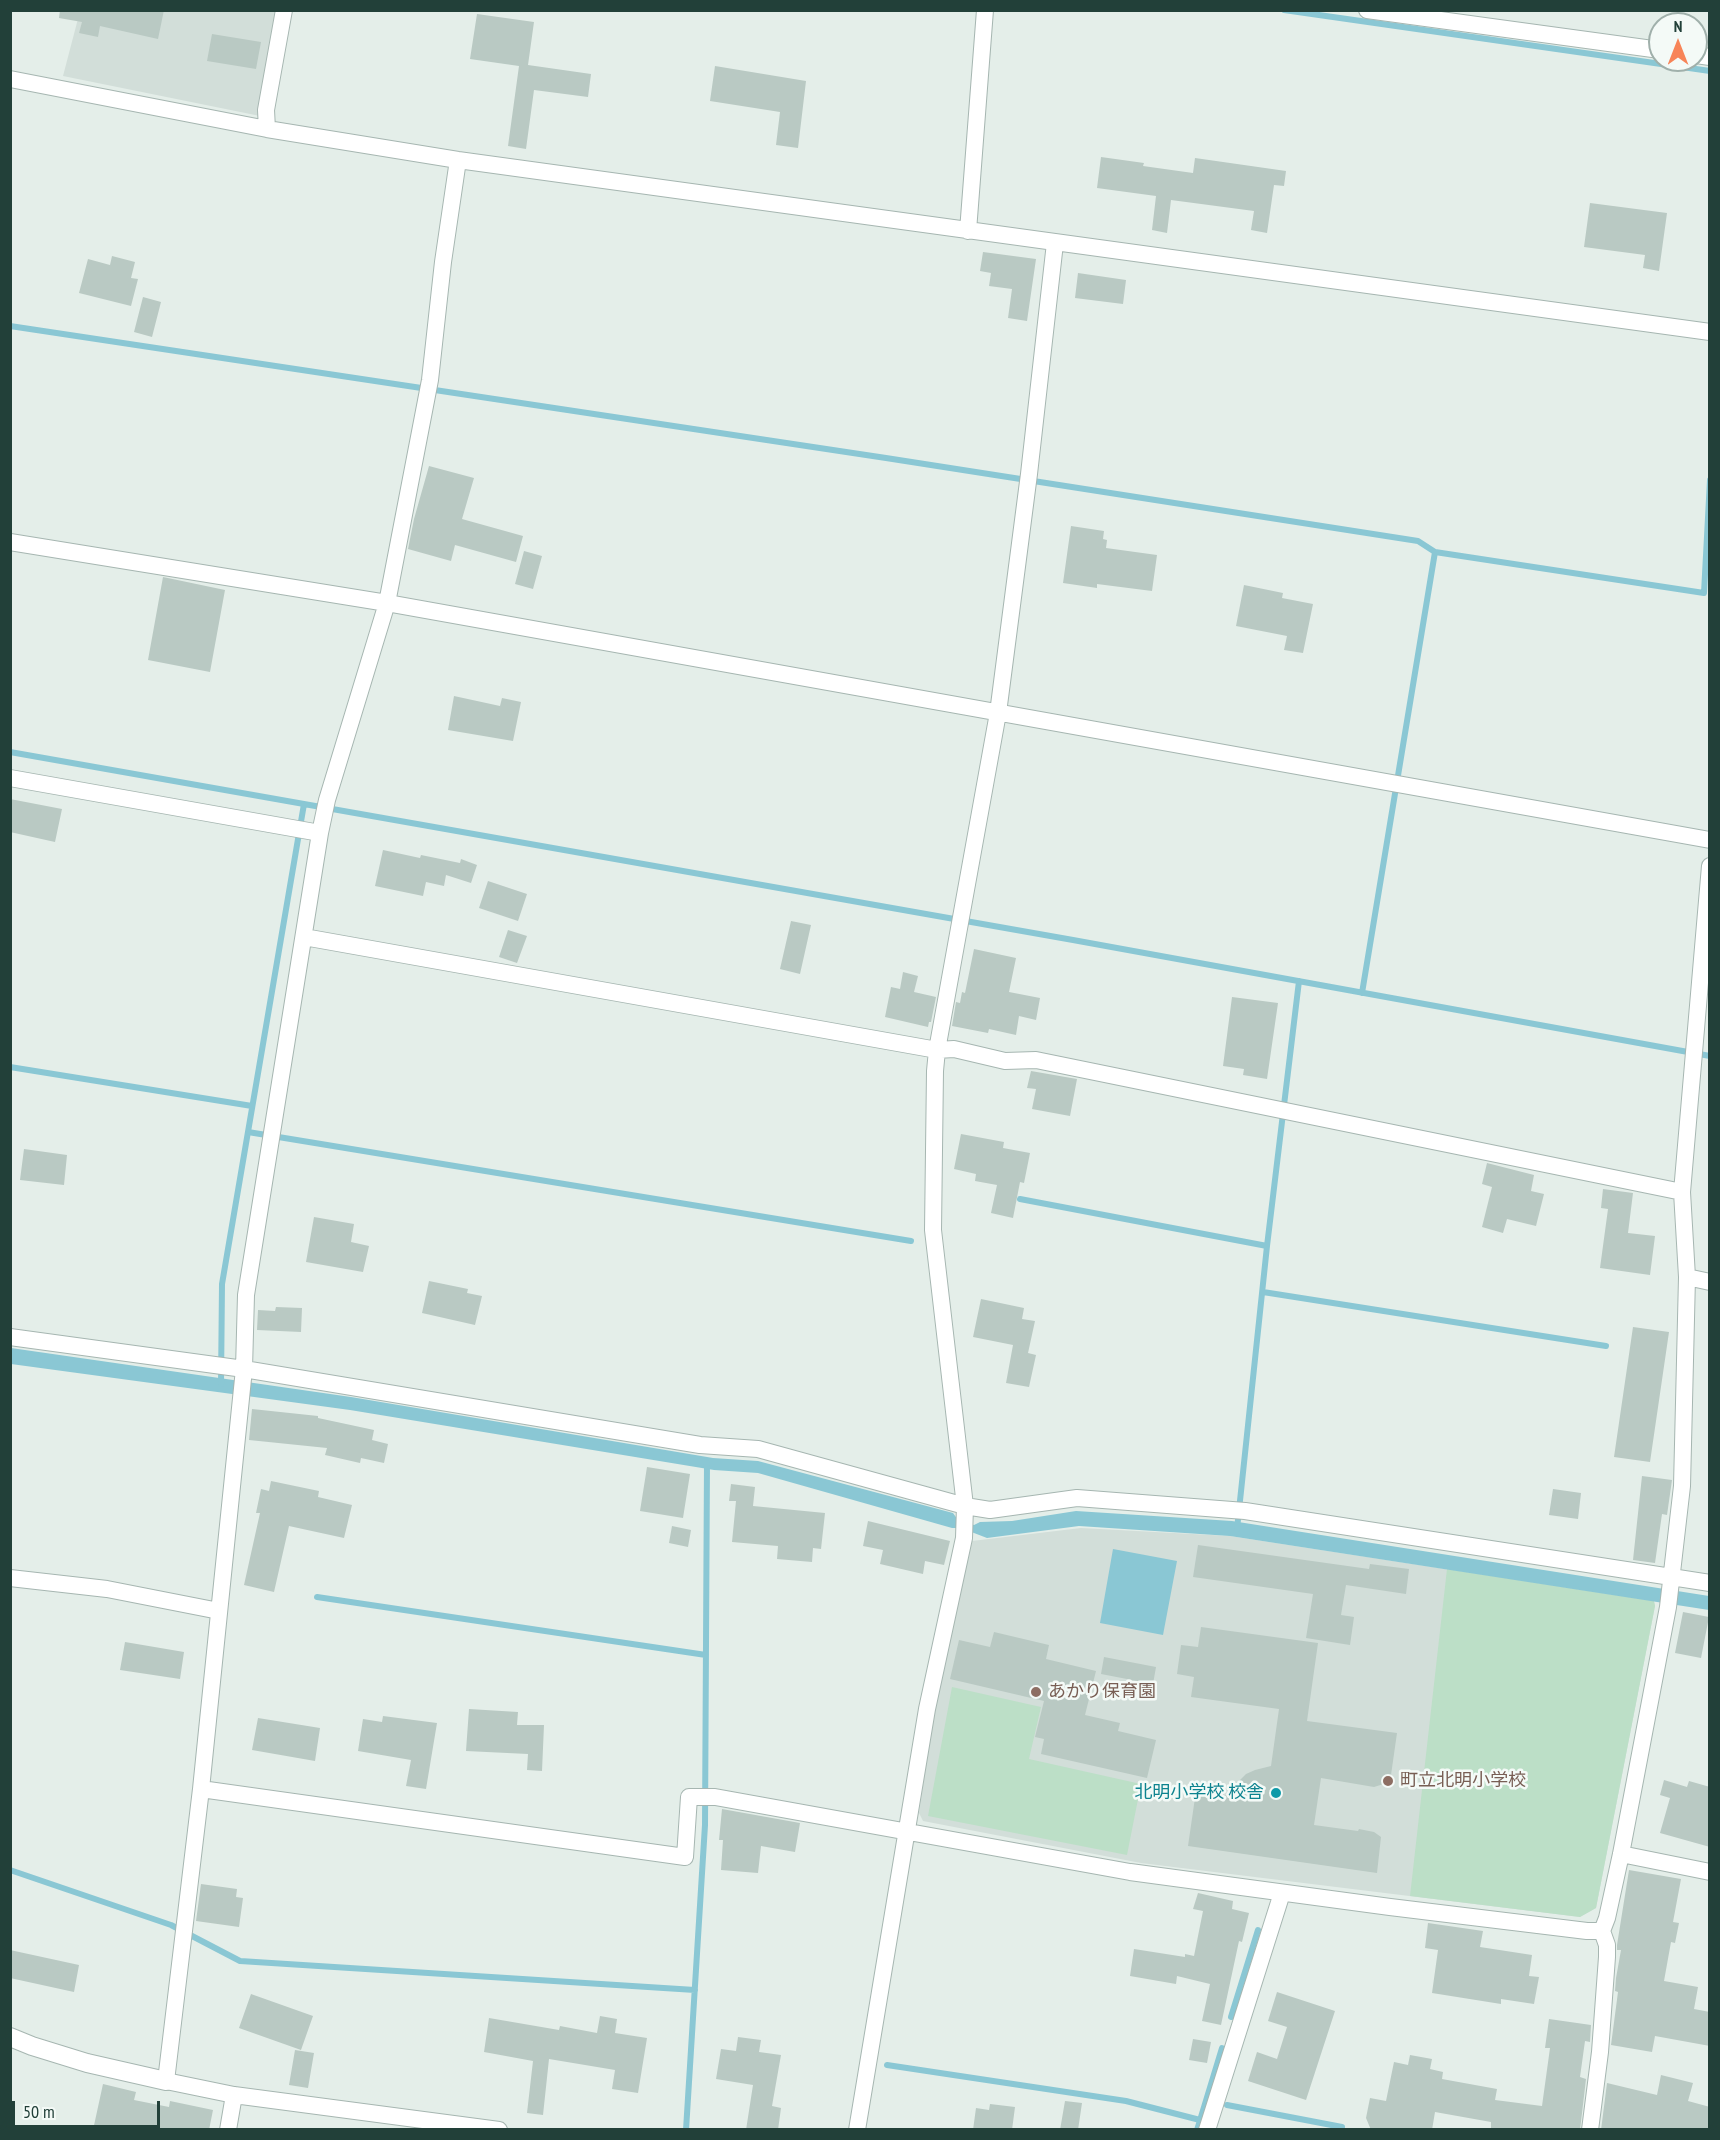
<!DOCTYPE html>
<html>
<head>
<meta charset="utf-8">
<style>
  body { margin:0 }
  #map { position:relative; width:1720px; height:2140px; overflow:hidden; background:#e4eee9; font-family:"PT Sans Narrow",sans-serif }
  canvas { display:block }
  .frame { position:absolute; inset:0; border:12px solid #224039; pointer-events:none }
  .north { position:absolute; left:1648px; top:12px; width:60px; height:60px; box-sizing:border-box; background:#f4faf7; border:2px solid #a0b0ab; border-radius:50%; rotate:0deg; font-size:16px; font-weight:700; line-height:24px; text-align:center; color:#224039 }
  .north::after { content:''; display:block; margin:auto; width:21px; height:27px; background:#f78458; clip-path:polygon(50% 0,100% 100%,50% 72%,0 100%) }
  .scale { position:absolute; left:12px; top:2101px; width:148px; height:27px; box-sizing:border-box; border:3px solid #224039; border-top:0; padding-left:8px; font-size:18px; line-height:21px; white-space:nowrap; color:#224039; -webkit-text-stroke:4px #f4faf7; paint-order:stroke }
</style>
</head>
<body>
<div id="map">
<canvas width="1720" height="2140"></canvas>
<div class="frame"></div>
<div class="north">N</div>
<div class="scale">50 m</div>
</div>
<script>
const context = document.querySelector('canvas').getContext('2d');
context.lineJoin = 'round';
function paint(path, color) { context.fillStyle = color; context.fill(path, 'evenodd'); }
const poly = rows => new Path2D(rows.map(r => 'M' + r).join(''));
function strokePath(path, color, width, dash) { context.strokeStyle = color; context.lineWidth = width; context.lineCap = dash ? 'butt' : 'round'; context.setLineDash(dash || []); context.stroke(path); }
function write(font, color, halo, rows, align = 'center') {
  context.font = font + ' "PT Sans Narrow","Noto Sans JP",sans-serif'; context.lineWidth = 5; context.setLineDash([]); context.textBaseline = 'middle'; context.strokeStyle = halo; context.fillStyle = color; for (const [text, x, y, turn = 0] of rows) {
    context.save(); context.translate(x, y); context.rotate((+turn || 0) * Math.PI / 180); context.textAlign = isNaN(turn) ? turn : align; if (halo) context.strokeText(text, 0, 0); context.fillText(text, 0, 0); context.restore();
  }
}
const built = poly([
  [80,11,283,11,265,117,63,76],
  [1081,1528,1230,1536,1654,1601,1655,1606,1596,1908,1580,1917,1141,1863,923,1821,919,1813,934,1711,972,1541]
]);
const green = poly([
  [1447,1569,1654,1601,1655,1606,1596,1908,1580,1917,1410,1896],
  [952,1687,1041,1707,1029,1759,1141,1784,1127,1855,928,1816]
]);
const water = poly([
  [11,1348,351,1397,713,1458,758,1461,953,1513,958,1520,974,1525,980,1522,1012,1521,1076,1511,1232,1521,1709,1596,1709,1610,1230,1536,1079,1526,987,1538,961,1528,952,1528,758,1473,714,1470,350,1410,11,1364],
  [1113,1549,1177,1561,1163,1635,1100,1623]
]);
const stream = poly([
  [1284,10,1710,71],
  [10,326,886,458,1418,541,1435,552],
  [10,752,1073,940,1710,1056],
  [1362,993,1435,552,1704,593,1710,480],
  [10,1067,252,1106],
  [248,1132,911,1241],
  [1020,1199,1267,1246],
  [1263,1292,1606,1346],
  [221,1384,222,1284,304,804],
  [1237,1529,1267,1246,1299,981],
  [317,1597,706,1655],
  [10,1870,171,1925,240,1961,695,1990],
  [1231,2017,1258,1930],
  [887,2065,1126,2101,1200,2120],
  [1227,2105,1342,2127,1341,2130],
  [686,2130,705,1825,707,1463],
  [1197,2130,1222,2048]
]);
const building = poly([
  [60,10,164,10,158,39,100,26,98,37,79,33,82,22,59,18],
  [477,14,534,22,528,65,591,74,588,97,534,90,526,149,508,146,519,66,470,59],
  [212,34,261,42,256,69,207,61],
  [715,66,806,81,798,148,776,145,780,112,710,101],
  [1101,157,1144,163,1143,166,1193,173,1195,158,1286,171,1284,186,1274,185,1267,233,1251,230,1254,211,1171,200,1167,233,1152,230,1156,196,1097,188],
  [1590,203,1667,213,1659,271,1643,268,1645,255,1584,247],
  [983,252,1036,259,1027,321,1008,318,1012,289,989,286,991,273,980,271],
  [112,256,135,262,131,278,138,279,131,306,79,293,88,259,110,265],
  [1078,273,1126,280,1123,304,1075,298],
  [143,297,161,302,152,337,134,332],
  [429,466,474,478,462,519,523,536,516,562,455,545,451,561,408,549,414,519],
  [1071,526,1104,531,1103,539,1107,540,1106,548,1157,555,1152,591,1097,584,1097,588,1063,583],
  [524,551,542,556,533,589,515,584],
  [163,577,225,590,210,672,148,660],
  [1244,585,1283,593,1282,598,1313,604,1303,653,1284,650,1287,636,1236,626],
  [454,696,500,706,502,698,521,702,513,741,448,730],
  [10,799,62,809,55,842,10,832],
  [383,850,420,858,421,855,460,863,461,859,477,865,471,883,446,875,444,886,426,882,423,896,375,886],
  [488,881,527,894,518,921,479,908],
  [791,921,811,925,800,974,780,969],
  [508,930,527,936,517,963,499,957],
  [974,949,1016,958,1009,992,1040,998,1036,1020,1019,1016,1016,1035,989,1029,988,1033,952,1026,956,1002,960,1003,962,992,965,993],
  [903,972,918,976,914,992,936,997,931,1022,929,1022,928,1027,885,1017,891,987,900,989],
  [1232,997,1278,1003,1267,1079,1243,1075,1244,1069,1223,1066],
  [1031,1071,1077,1079,1070,1116,1032,1109,1036,1089,1027,1088],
  [961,1134,1004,1142,1003,1148,1030,1153,1024,1183,1020,1182,1013,1218,991,1213,997,1185,975,1181,976,1174,954,1169],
  [24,1149,67,1155,64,1185,20,1180],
  [1487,1163,1534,1175,1531,1191,1544,1194,1536,1226,1507,1219,1503,1233,1482,1227,1492,1187,1482,1184],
  [1603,1189,1633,1193,1628,1233,1655,1236,1650,1275,1600,1268,1608,1209,1601,1208],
  [314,1217,354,1224,351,1242,369,1246,363,1272,306,1262],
  [429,1281,468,1289,467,1293,482,1296,475,1325,422,1313],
  [981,1299,1024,1308,1022,1319,1035,1321,1028,1353,1036,1355,1029,1387,1006,1383,1013,1345,973,1337],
  [276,1307,302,1308,301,1332,257,1330,258,1310,275,1311],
  [1633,1327,1669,1332,1650,1462,1614,1457],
  [252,1409,318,1416,318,1418,374,1430,372,1440,388,1444,384,1463,361,1458,360,1463,325,1455,327,1448,249,1440],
  [647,1467,690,1474,683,1518,640,1511],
  [1642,1476,1672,1480,1667,1515,1662,1514,1655,1563,1633,1560],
  [271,1481,319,1491,318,1497,352,1505,344,1538,289,1526,274,1592,244,1585,260,1513,256,1513,261,1489,269,1491],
  [731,1484,755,1487,753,1506,825,1513,821,1549,813,1548,812,1562,777,1559,778,1546,732,1542,736,1501,729,1501],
  [1553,1489,1581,1493,1578,1519,1549,1515],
  [868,1521,950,1541,944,1565,925,1561,923,1574,880,1564,883,1550,863,1546],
  [672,1526,691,1530,688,1547,669,1543],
  [1198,1545,1369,1569,1370,1564,1409,1569,1406,1594,1346,1585,1341,1615,1354,1617,1350,1645,1306,1638,1313,1594,1193,1577],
  [1683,1612,1709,1617,1701,1658,1675,1653],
  [1201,1627,1318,1643,1307,1721,1397,1733,1390,1782,1374,1787,1321,1778,1314,1825,1358,1831,1359,1829,1374,1832,1381,1837,1377,1873,1188,1846,1196,1791,1231,1796,1240,1780,1246,1774,1255,1770,1271,1766,1279,1709,1191,1697,1194,1677,1177,1674,1181,1645,1198,1647],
  [994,1632,1049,1645,1046,1659,1096,1671,1085,1715,1120,1723,1118,1731,1156,1740,1147,1778,1041,1754,1044,1739,1035,1737,1044,1701,950,1679,959,1640,990,1647],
  [125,1642,184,1652,180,1679,120,1670],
  [1104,1657,1156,1667,1153,1684,1101,1674],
  [469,1709,518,1712,517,1725,544,1725,542,1771,527,1770,528,1754,466,1751],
  [383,1716,437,1723,426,1789,406,1786,411,1760,358,1751,363,1719,382,1722],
  [258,1718,320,1728,315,1761,252,1750],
  [1664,1780,1687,1787,1689,1781,1710,1787,1710,1847,1660,1833,1670,1798,1660,1795],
  [722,1809,800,1823,795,1852,761,1846,758,1873,721,1870,723,1840,719,1840],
  [1629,1870,1681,1879,1673,1922,1679,1923,1675,1943,1671,1942,1664,1981,1698,1987,1694,2009,1710,2012,1710,2046,1655,2036,1652,2052,1611,2045,1618,1992,1615,1991,1616,1978,1621,1950,1617,1950,1617,1945],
  [201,1884,237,1889,236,1897,243,1898,239,1927,196,1921],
  [1198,1893,1233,1901,1232,1909,1249,1913,1242,1942,1239,1941,1221,2025,1202,2021,1210,1984,1177,1976,1176,1984,1130,1976,1134,1949,1185,1957,1185,1954,1194,1956,1203,1911,1193,1909],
  [1428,1923,1483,1931,1480,1947,1532,1955,1529,1976,1539,1977,1534,2004,1501,1999,1501,2004,1432,1993,1438,1950,1425,1948],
  [10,1950,79,1965,74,1992,10,1978],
  [1277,1992,1335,2011,1306,2100,1248,2081,1257,2052,1277,2059,1287,2027,1268,2021],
  [251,1994,313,2016,301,2050,239,2028],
  [600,2016,617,2019,615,2033,647,2038,638,2093,612,2089,615,2070,549,2059,543,2115,527,2113,533,2061,484,2052,489,2018,559,2030,560,2026,597,2033],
  [1549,2019,1591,2025,1590,2042,1585,2041,1580,2077,1586,2079,1580,2130,1491,2130,1491,2122,1435,2112,1432,2130,1371,2130,1366,2118,1370,2098,1386,2101,1394,2062,1408,2065,1410,2055,1432,2059,1430,2069,1443,2072,1442,2079,1497,2089,1495,2100,1542,2106,1550,2048,1545,2048],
  [738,2037,761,2040,759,2052,781,2055,772,2106,781,2108,778,2130,746,2130,753,2085,716,2079,721,2049,736,2051],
  [1193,2039,1211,2042,1207,2063,1189,2060],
  [295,2050,314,2053,308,2088,289,2085],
  [1661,2075,1693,2083,1688,2101,1710,2107,1710,2130,1601,2130,1607,2083,1657,2095],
  [103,2084,136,2092,134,2100,169,2107,170,2101,213,2110,209,2130,93,2130],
  [1065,2101,1082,2103,1078,2130,1060,2130],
  [990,2104,1015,2107,1012,2130,973,2130,976,2108,989,2110]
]);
const minor = poly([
  [1367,10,1660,50],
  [1696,55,1710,57],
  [10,79,267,129,458,160,1710,332],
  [267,129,266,110,284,10],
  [458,160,443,262,430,380,387,603,327,800,320,833,246,1295,244,1369,201,1789,166,2081,234,2095,499,2130],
  [968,231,985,10],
  [10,542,387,603,1710,840],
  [10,778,320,833],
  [304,937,937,1050,954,1049,1005,1061,1036,1060,1682,1192],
  [1687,1277,1710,1282],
  [10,1337,244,1369,700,1445,758,1449,965,1506,990,1510,1077,1498,1245,1511,1710,1583],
  [10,1578,107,1589,219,1611],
  [201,1789,685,1857,689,1797,715,1797,1130,1872,1390,1907,1587,1931,1602,1931],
  [1621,1854,1710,1872],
  [228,2130,234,2095],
  [857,2130,927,1709,964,1538,965,1506,933,1230,935,1071,937,1050,998,713,1029,474,1055,243],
  [1207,2130,1282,1893],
  [1590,2130,1600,2052,1607,1957,1607,1945,1602,1931,1607,1918,1621,1854,1668,1607,1682,1486,1687,1277,1682,1192,1710,866]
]);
const tertiary = poly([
  [10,2037,32,2046,87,2063,166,2081]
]);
const markers = [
  [1036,1692,6,"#8d6e63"],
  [1388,1781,6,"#8d6e63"],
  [1276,1793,6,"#0f9aa8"]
];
const educationNames = [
  ["あかり保育園",1048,1692],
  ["町立北明小学校",1400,1781]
];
const cultureNames = [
  ["北明小学校 校舎",1264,1793]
];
paint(built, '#d2ded9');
paint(green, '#bcdfc7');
paint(water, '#8ac7d4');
strokePath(stream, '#8ac7d4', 6);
paint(building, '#b9c9c3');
strokePath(minor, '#a6b6b1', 18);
strokePath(tertiary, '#a6b6b1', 20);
strokePath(minor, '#fff', 16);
strokePath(tertiary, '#fff', 18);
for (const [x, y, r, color] of markers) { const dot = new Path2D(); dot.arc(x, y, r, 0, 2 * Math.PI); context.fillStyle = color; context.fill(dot); strokePath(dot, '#f4faf7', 2); }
write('18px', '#785e54', '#f4faf7', educationNames, 'left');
write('18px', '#0d838f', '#f4faf7', cultureNames, 'right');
</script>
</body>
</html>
